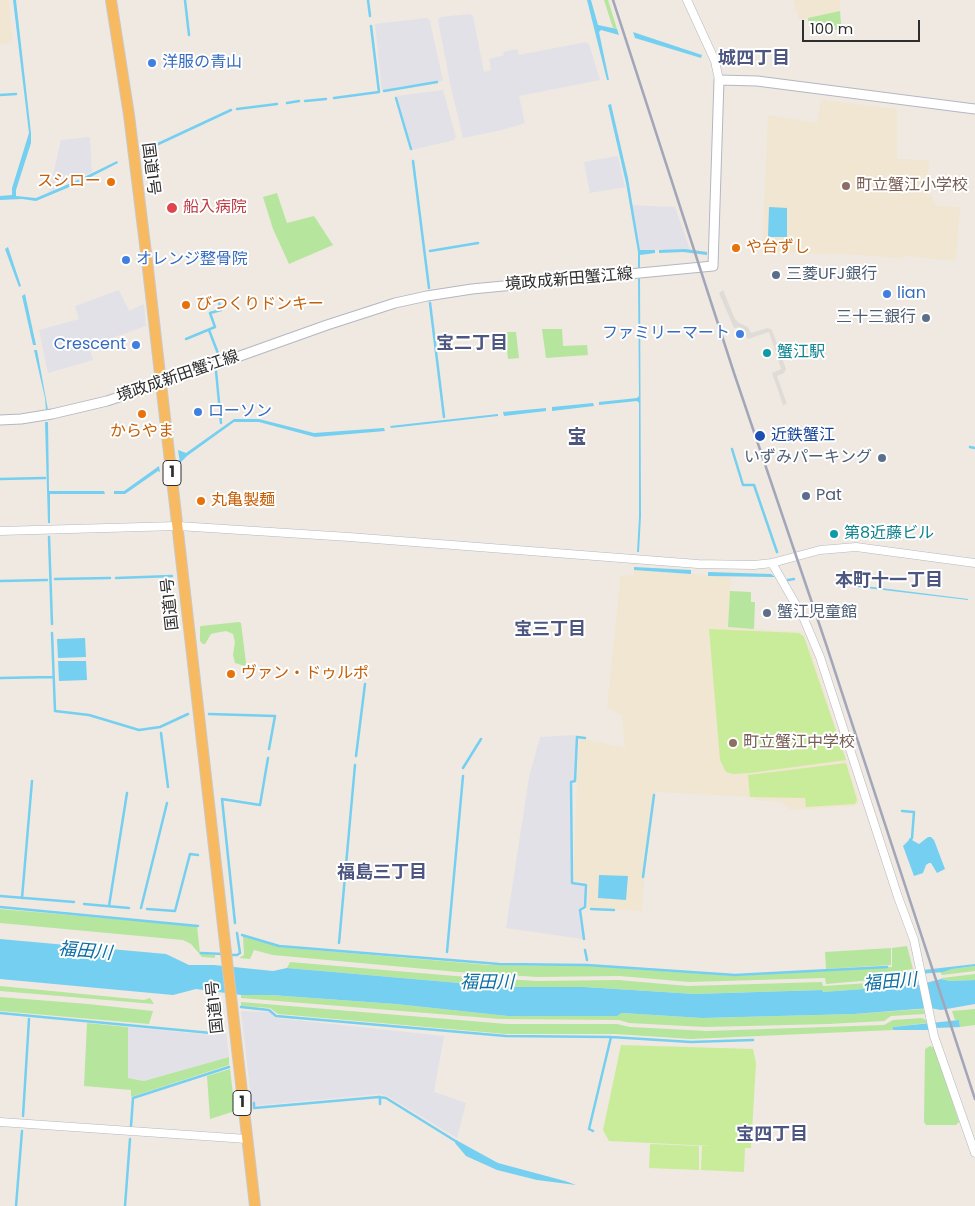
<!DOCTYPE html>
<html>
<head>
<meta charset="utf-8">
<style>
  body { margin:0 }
  #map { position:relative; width:975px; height:1206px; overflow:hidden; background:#efe9e1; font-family:Poppins,sans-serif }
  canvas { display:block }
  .scale { position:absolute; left:802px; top:20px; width:118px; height:22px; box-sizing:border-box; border:2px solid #2e2e2e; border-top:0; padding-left:6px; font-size:15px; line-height:18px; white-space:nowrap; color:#2e2e2e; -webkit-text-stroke:4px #fff; paint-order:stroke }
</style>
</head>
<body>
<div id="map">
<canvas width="975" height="1206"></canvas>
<div class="scale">100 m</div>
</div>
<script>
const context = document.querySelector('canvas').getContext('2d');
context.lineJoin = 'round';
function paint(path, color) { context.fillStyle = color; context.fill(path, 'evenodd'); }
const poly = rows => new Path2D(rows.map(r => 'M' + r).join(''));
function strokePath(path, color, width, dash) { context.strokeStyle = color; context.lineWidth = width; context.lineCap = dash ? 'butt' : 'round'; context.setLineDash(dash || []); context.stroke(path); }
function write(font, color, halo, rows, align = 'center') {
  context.font = font + ' Poppins,"Noto Sans JP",sans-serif'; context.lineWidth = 4; context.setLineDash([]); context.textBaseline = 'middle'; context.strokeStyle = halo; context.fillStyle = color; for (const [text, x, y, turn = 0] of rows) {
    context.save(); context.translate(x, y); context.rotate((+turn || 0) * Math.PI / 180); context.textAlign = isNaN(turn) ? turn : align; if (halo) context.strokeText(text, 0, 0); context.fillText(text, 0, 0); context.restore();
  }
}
const industrial = poly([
  [470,14,473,16,484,72,491,70,489,59,504,55,503,52,517,49,519,55,586,42,589,44,600,80,519,96,525,123,502,130,463,138,451,88,438,20,440,17],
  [427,18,430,21,443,81,397,87,393,90,382,91,375,24],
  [443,90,456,137,454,140,412,150,397,96],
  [90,137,92,172,49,192,61,140],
  [618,156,625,187,590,193,584,162],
  [632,205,675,207,690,250,640,250],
  [119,290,129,311,144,304,146,326,89,346,93,360,48,373,39,330,79,319,75,306],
  [577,735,574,781,570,781,571,883,585,885,584,906,579,909,583,939,506,928,529,777,540,737],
  [215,1008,221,1009,222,1018,225,1024,229,1057,144,1081,128,1078,128,1027,212,1035],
  [241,1011,270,1012,276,1018,444,1036,434,1092,466,1103,457,1138,387,1096,380,1094,252,1106]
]);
const education = poly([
  [0,0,9,0,12,40,10,43,0,44],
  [793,0,840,0,840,11,799,20],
  [821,100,897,109,897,159,929,160,927,195,932,196,936,206,960,207,956,261,904,256,904,259,863,255,773,252,762,253,768,115,817,123],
  [634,570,731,577,728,627,803,632,812,653,859,800,856,806,791,810,781,802,755,800,752,797,656,792,645,858,642,911,588,907,589,883,573,880,579,738,625,748,622,716,607,707,621,575,633,576]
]);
const green = poly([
  [604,0,608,0,617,29,613,28],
  [840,11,841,24,840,30,829,29,824,31,812,29,808,25,808,18],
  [277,193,287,223,314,216,333,245,289,264,273,229,263,197],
  [542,329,562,329,563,346,587,345,588,355,546,358],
  [505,332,516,332,519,358,508,359],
  [730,591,751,592,751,602,755,602,754,629,728,627],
  [239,622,241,623,246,663,245,666,235,663,233,655,235,642,233,634,226,631,215,633,211,634,205,644,203,644,200,641,200,627,201,626],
  [0,909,197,926,200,953,215,955,215,958,202,957,191,944,183,940,0,923],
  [243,936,279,947,489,965,589,966,735,976,892,967,892,948,907,946,913,969,905,970,906,977,826,984,825,978,689,982,620,976,538,977,458,972,273,955,254,950,250,959,239,958,244,955],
  [891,948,891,965,826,969,825,952],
  [290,962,455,976,537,981,618,980,688,986,822,982,823,986,918,980,918,985,823,992,822,990,695,994,584,987,505,987,287,968],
  [975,966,975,971,942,975,940,972,952,969],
  [975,974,975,980,950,981,941,979,942,978],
  [0,986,144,1000,150,998,154,1004,0,991],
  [241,995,271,995,396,1004,508,1016,617,1016,622,1013,702,1018,854,1014,923,1009,925,1014,891,1016,884,1021,828,1024,705,1027,629,1023,619,1020,500,1019,241,998],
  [0,997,88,1004,153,1011,149,1024,0,1011],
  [241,1002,507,1024,617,1024,630,1027,707,1031,884,1025,893,1020,922,1018,926,1020,927,1023,893,1027,893,1030,691,1039,615,1034,506,1034,278,1014,270,1008,241,1006],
  [975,1009,975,1025,960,1027,959,1020,955,1020,952,1011],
  [87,1023,128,1027,128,1078,144,1081,229,1057,229,1065,131,1097,131,1090,84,1086],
  [930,1046,935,1048,959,1122,956,1125,926,1125,924,1122,925,1049],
  [230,1069,235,1111,210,1119,207,1076]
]);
const pitch = poly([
  [709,629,799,633,804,637,846,760,750,773,733,774,726,772,720,760],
  [846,763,857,800,855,804,806,807,805,798,750,797,748,775],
  [621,1045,753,1049,756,1063,751,1148,745,1148,744,1172,701,1170,702,1146,712,1146,609,1141,603,1130],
  [650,1144,699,1146,699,1170,649,1168]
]);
const plaza = poly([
  [723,290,735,319,739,323,748,327,751,333,768,328,772,330,786,369,784,373,777,376,787,404,783,405,772,373,781,369,769,332,748,339,740,327,734,328,719,293]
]);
const water = poly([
  [13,0,16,0,31,133,31,143,16,190,16,196,36,198,78,180,117,161,118,163,79,183,36,201,22,199,0,200,0,196,12,195,12,188,29,133],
  [587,0,591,0,598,25,617,29,619,35,601,30,599,32,609,80,607,80],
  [633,32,702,55,701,58,635,38],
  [611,104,628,178,640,250,655,250,655,253,640,255,640,269,638,269,638,252,626,183,608,105],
  [769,207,787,208,787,237,768,237],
  [8,247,21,286,19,287,5,249],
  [685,249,707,252,707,255,683,252,659,253,659,250],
  [640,278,641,516,639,552,637,552,639,517,639,403,637,401,599,405,599,402,637,398,639,396,638,279],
  [25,294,36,345,33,345,22,296],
  [34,350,37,350,48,410,46,410,45,398],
  [593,403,594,406,552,411,552,407],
  [546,408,546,411,504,416,503,412],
  [498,414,498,416,391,428,390,426],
  [234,419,259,419,314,433,384,428,385,431,315,437,259,422,234,422,187,456,180,463,178,450,186,453],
  [45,422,48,422,49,491,104,491,105,494,50,494,50,523,48,523],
  [159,466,160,472,158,471,125,494,114,494,114,491,124,491],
  [634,567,691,570,691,574,634,570],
  [708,572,771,574,775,577,708,576],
  [841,583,968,599,968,600,841,585],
  [85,638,86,657,58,658,57,639],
  [58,661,86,661,87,680,59,681],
  [928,837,931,837,934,840,945,869,937,873,931,863,929,863,926,865,923,873,914,876,903,846,910,839,919,844],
  [599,875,628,876,626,900,598,898],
  [0,939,166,954,189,965,214,965,273,971,287,968,505,987,584,987,695,994,822,990,823,992,918,985,941,979,950,981,975,980,975,1004,941,1010,930,1008,854,1014,702,1018,622,1013,617,1016,508,1016,396,1004,271,995,241,995,196,989,173,995,0,979],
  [975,964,975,966,952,969,943,972,907,975,906,972],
  [959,1020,960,1027,936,1028,928,1030,893,1030,893,1027],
  [456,1140,498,1163,565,1181,576,1185,537,1180,497,1170,466,1156,455,1143]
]);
const stream = poly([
  [185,0,189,35],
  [368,0,370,16],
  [384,91,437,82],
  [0,95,16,94],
  [334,98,379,92,371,26],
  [396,98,411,149],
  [305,101,326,99],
  [287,103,299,101],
  [237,109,277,104],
  [156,145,231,110],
  [143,150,151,146],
  [413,161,429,288],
  [430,251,478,243],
  [430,303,444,417],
  [209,330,219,356],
  [186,339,215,327,210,313,221,310,218,299],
  [216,371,221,423],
  [970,447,975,448],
  [732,449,743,485,754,485,777,552],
  [0,479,45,478],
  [49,537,52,624],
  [116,578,172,576],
  [55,579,110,578],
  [788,580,794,579],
  [0,581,47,580],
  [52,633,55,711,89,715,139,730,160,727,188,714],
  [0,678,53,677],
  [209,714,275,716,269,749],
  [161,733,168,787],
  [356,756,365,684],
  [463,768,481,739],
  [902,811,914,812,912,838,910,840],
  [643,877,654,795],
  [0,896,74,902],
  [22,898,32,781],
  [84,904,129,908],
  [109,906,127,793],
  [0,907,198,926],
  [141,908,167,803],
  [147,909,175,911,190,854,198,855],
  [591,909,614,910],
  [235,923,222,799,260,805,268,758],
  [242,935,279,946,499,964,587,965,735,975,887,967],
  [584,939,580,910,585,907,586,885,572,883,571,782,575,781,577,737,585,738],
  [339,943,355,765],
  [585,950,587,960],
  [447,952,463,776],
  [201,953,224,954],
  [229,955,237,955,240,953,237,933],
  [241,1007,269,1010,276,1016,506,1036,611,1037,691,1042,753,1040],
  [0,1013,211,1033,213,1006,222,1007],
  [254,1103,254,1108,379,1097,386,1098,457,1142],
  [380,1104,380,1097],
  [23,1116,29,1019],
  [131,1126,133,1098,229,1067],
  [593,1131,589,1129,611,1037],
  [16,1206,22,1131],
  [125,1206,130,1139]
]);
const tertiary = poly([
  [687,0,715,61,719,80],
  [0,531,178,526,349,537,698,564,754,565,772,563,820,550,856,547,975,563],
  [772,563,804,619,820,657,898,897,914,940,934,1036,975,1153],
  [0,1122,247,1139]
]);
const secondary = poly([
  [0,420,21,419,52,414,107,401,212,366,327,325,395,303,427,296,472,289,713,266,719,80,757,81,975,109]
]);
const trunk = poly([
  [111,0,129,115,148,269,255,1206]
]);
const rail = poly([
  [613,0,734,373,826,644,975,1099]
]);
const markers = [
  [152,63,5,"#3f7fe0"],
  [111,182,5,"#e8710a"],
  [846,186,5,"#8d6e63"],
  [172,208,6,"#e0444e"],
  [736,248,5,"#e8710a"],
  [126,260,5,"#3f7fe0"],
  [776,275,5,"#5c6f8a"],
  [887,294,5,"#3f7fe0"],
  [186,305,5,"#e8710a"],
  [926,318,5,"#5c6f8a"],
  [740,334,5,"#3f7fe0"],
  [136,345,5,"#3f7fe0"],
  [767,353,5,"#0f9aa8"],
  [198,412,5,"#3f7fe0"],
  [142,414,5,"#e8710a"],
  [760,436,6,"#1a4fb4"],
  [882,458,5,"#5c6f8a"],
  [806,496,5,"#5c6f8a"],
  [201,501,5,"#e8710a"],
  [834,534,5,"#0f9aa8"],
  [767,613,5,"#5c6f8a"],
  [231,674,5,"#e8710a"],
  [733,743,5,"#8d6e63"]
];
const shields = [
  [172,473,18],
  [242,1103,18]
];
const shieldNames = [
  ["1",172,473],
  ["1",242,1103]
];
const shopNames = [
  ["洋服の青山",162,63],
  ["オレンジ整骨院",136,260],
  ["lian",897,294],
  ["ファミリーマート",730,334,"right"],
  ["Crescent",126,345,"right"],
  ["ローソン",208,412]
];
const streetNames = [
  ["国道1号",150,169,83],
  ["境政成新田蟹江線",569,280,-5],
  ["境政成新田蟹江線",178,377,-19],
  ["国道1号",171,604,-96],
  ["国道1号",216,1007,-96]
];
const foodNames = [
  ["スシロー",101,182,"right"],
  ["や台ずし",746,248],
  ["びつくりドンキー",196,305],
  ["からやま",142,432,"center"],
  ["丸亀製麺",211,501],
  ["ヴァン・ドゥルポ",241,674]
];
const educationNames = [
  ["町立蟹江小学校",856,186],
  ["町立蟹江中学校",743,743]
];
const healthNames = [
  ["船入病院",183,208]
];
const serviceNames = [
  ["三菱UFJ銀行",786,275],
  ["三十三銀行",916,318,"right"],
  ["いずみパーキング",872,458,"right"],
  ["Pat",816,496],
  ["蟹江児童館",777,613]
];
const cultureNames = [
  ["蟹江駅",777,353],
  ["第8近藤ビル",844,534]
];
const transitNames = [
  ["近鉄蟹江",771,436]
];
const neighbourhoodNames = [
  ["城四丁目",754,59],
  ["宝二丁目",472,344],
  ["本町十一丁目",889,581],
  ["宝三丁目",550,630],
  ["福島三丁目",382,873],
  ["宝四丁目",772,1135]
];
const waterNames = [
  ["福田川",85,952,5],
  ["福田川",487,983],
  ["福田川",890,983,-5]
];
const quarterNames = [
  ["宝",577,438]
];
paint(industrial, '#e3e1e8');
paint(education, '#f0e6d1');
paint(green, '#b6e59e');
paint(pitch, '#c9ec9a');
paint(plaza, '#dfdcd8');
paint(water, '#75cff0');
strokePath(stream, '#75cff0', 2.5);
strokePath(tertiary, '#b4b7c1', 9);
strokePath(secondary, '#b4b7c1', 11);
strokePath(trunk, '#c9c9c9', 12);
strokePath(tertiary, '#fff', 8);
strokePath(secondary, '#fff', 9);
strokePath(trunk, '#f8ba60', 10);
strokePath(rail, '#a3a6b8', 2.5);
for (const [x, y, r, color] of markers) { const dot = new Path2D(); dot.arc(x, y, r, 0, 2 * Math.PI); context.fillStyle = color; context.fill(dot); strokePath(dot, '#fff', 2); }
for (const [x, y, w] of shields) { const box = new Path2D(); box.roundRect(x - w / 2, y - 12.5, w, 25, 4); context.fillStyle = '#fff'; context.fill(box); strokePath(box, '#2e2e2e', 1); }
write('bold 15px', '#2e2e2e', null, shieldNames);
write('16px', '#366cbe', '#fff', shopNames, 'left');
write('16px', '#2e2e2e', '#fff', streetNames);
write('16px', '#c56008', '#fff', foodNames, 'left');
write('16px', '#785e54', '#fff', educationNames, 'left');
write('16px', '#be3a42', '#fff', healthNames, 'left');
write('16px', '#4e5e75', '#fff', serviceNames, 'left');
write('16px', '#0d838f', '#fff', cultureNames, 'left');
write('16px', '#164399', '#fff', transitNames, 'left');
write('bold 18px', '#4d5680', '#fff', neighbourhoodNames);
write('italic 18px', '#0d6fa3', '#fff', waterNames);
write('bold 19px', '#4d5680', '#fff', quarterNames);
</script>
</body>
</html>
